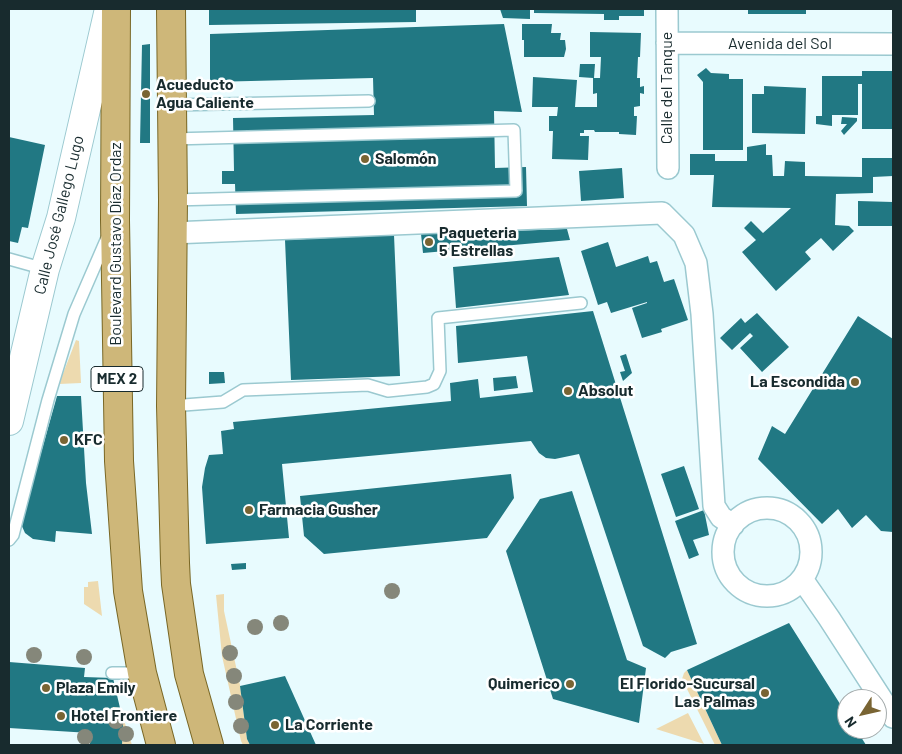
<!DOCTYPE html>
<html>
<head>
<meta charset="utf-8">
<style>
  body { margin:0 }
  #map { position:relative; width:902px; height:754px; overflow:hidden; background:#e8fbfe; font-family:Barlow,sans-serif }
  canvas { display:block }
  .frame { position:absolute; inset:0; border:10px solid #182b2e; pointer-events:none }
  .north { position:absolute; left:837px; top:689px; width:50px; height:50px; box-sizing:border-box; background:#fff; border:1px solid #a3aaab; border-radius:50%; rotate:235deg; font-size:14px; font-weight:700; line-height:20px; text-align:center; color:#182b2e }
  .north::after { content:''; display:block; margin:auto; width:18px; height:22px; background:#796433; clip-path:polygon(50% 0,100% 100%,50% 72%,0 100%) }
</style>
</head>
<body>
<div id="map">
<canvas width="902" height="754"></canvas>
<div class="frame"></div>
<div class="north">N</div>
</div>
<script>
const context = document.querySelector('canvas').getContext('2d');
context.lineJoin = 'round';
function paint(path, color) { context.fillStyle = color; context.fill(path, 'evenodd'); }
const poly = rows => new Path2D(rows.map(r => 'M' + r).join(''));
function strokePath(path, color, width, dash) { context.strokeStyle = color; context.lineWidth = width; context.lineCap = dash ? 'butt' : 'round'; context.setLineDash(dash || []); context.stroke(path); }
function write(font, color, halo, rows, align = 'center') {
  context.font = font + ' Barlow,sans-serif'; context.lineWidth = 5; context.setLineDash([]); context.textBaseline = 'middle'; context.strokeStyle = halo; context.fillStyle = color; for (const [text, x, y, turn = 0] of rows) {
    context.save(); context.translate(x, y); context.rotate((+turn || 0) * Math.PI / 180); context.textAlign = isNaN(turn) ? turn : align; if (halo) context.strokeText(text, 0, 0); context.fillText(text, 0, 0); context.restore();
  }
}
const green = poly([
  [76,340,79,341,81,383,59,384],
  [98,581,102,616,84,604,84,587,88,587,88,582],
  [224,594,224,611,240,685,247,739,250,745,243,745,241,741,222,656,216,595],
  [687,670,722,745,715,745,682,679,684,673],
  [113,707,120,708,132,745,122,745,123,725,112,724],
  [688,713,704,744,656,729]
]);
const building = poly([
  [209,9,416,9,416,22,209,25],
  [500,9,530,9,530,19,503,18],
  [534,9,644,9,644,16,619,16,619,20,604,20,604,14,534,13],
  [748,9,806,9,806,14,748,14],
  [504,24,522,112,494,111,495,168,526,167,527,206,236,214,235,184,222,184,222,171,234,171,233,118,374,115,373,78,210,82,210,34],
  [522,24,552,24,551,33,561,33,560,40,565,40,566,49,564,57,524,57,524,40,522,40],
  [590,32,641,33,640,57,638,57,637,78,640,78,640,87,644,86,644,94,640,93,640,106,634,107,634,116,637,116,636,135,619,134,619,132,595,132,594,130,584,130,584,133,580,133,580,136,589,136,588,160,552,159,553,131,549,131,549,116,557,116,558,107,532,107,533,77,577,80,575,107,597,107,597,93,593,94,593,78,579,77,580,64,595,64,594,78,600,78,601,57,590,57],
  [150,44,150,143,140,143,142,45],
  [706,68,711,73,729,74,729,79,743,79,743,150,703,150,703,82,697,75],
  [862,71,893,71,893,129,862,129,862,84,858,84,858,115,832,115,832,126,816,124,816,116,822,116,822,76,862,76],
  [764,86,806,88,805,134,752,133,752,94,764,94],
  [842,117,857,118,857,121,844,135,841,131,847,124,841,124],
  [9,137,45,145,28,228,22,227,18,243,9,241],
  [766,144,766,155,772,155,773,176,784,176,785,161,805,162,805,176,862,177,862,158,893,158,893,176,873,177,873,193,836,194,835,225,849,226,854,231,833,251,821,238,805,252,811,259,776,291,742,252,756,240,744,228,751,221,763,233,791,208,712,207,714,175,690,175,690,154,715,154,715,161,747,161,747,147],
  [622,168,624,198,581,201,579,171],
  [858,201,893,202,893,226,858,226],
  [567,229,570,240,423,253,421,234],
  [394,235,400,376,291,380,285,240],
  [608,242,616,267,648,256,650,263,657,261,664,282,674,279,688,320,661,329,662,332,642,338,632,308,647,303,647,302,611,313,607,302,598,305,581,251],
  [559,257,569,295,456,308,453,267],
  [593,311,697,644,671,652,665,658,643,646,579,454,555,459,546,458,539,453,531,441,282,464,289,538,206,544,202,487,205,468,209,455,223,454,221,431,234,429,233,422,451,401,450,383,478,379,480,398,533,392,527,356,458,363,456,326],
  [757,313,789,347,762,372,740,348,753,336,750,333,732,350,720,338,741,318,745,323],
  [858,316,893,339,893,532,881,531,866,515,852,528,838,509,822,524,758,459,772,426,785,434],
  [626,354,632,373,623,381,620,372,625,371,620,356],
  [209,372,224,372,225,383,209,384],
  [516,376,518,388,494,391,493,378],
  [57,396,81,396,86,483,92,534,56,531,55,542,33,539,25,533,21,524],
  [684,466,699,509,676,517,661,474],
  [511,474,514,498,487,538,324,554,304,536,300,496],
  [572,491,627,660,646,668,639,723,553,699,506,551,540,499],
  [704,510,709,535,693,540,699,555,689,559,675,521],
  [246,563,246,569,232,570,231,564],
  [789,623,847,715,847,729,856,729,866,745,722,745,687,670],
  [9,662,85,668,84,677,113,678,120,708,113,707,112,724,123,725,122,745,90,745,90,733,9,728],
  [285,676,316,745,250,745,247,739,240,686]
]);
const lane = poly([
  [172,105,369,101],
  [172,139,514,130,516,191,173,200],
  [9,259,45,269],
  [171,406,223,402,243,390,368,385,388,391,427,387,434,384,440,371,438,318,581,303],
  [9,540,13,535,48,400,74,314,107,238],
  [112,673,142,673]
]);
const street = poly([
  [667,9,668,168],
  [667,43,893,44],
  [172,233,662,213,684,235,696,263,702,314,714,506,721,517,733,525],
  '723 552a44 44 0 1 1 88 0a44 44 0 1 1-88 0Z',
  [802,579,829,618,893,717]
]);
const secondary = poly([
  [9,421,45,269,61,218,109,9]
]);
const primary = poly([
  [116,9,115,220,119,461,128,591,142,673,161,745],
  [171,9,173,200,171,406,175,563,176,584,189,674,209,745]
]);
const trees = [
  [392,591],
  [281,623],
  [255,627],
  [230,653],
  [34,655],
  [84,657],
  [234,676],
  [236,702],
  [116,721],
  [241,726],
  [126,734],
  [85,737]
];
const markers = [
  [146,94,5,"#796433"],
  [365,159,5,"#796433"],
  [429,242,5,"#796433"],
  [855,382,5,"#796433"],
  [568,391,5,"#796433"],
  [64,440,5,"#796433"],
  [249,510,5,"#796433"],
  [570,684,5,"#796433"],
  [46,688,5,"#796433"],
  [765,693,5,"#796433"],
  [61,716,5,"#796433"],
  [275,725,5,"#796433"]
];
const shields = [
  [117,379,52]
];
const shieldNames = [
  ["MEX 2",117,379]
];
const streetNames = [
  ["Avenida del Sol",780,44],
  ["Calle del Tanque",667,88,-90],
  ["Calle José Gallego Lugo",59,215,-76],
  ["Boulevard Gustavo Díaz Ordaz",116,244,-90]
];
const poiNames = [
  ["Acueducto",156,85],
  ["Agua Caliente",156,103],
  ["Salomón",375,159],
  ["Paqueteria",439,233],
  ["5 Estrellas",439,251],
  ["La Escondida",845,382,"right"],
  ["Absolut",578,391],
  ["KFC",74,440],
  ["Farmacia Gusher",259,510],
  ["Quimerico",560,684,"right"],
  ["El Florido-Sucursal",755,684,"right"],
  ["Las Palmas",755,702,"right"],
  ["Plaza Emily",56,688],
  ["Hotel Frontiere",71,716],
  ["La Corriente",285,725]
];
paint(green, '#eddaaf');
paint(building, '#217883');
strokePath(lane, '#9bc9d0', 14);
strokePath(street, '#9bc9d0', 24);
strokePath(secondary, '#9bc9d0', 30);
strokePath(primary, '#796725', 30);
strokePath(lane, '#fff', 11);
strokePath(street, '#fff', 21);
strokePath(secondary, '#fff', 28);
strokePath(primary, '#ceb779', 28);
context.fillStyle = '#85877a';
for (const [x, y] of trees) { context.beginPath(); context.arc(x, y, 8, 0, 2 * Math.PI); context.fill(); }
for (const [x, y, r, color] of markers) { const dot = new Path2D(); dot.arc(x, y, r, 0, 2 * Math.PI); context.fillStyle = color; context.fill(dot); strokePath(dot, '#fff', 2); }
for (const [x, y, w] of shields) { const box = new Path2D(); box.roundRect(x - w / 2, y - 12.5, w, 25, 4); context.fillStyle = '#fff'; context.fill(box); strokePath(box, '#182b2e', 1); }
write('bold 15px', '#182b2e', null, shieldNames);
write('16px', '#182b2e', '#fff', streetNames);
write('bold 16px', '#182b2e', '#fff', poiNames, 'left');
</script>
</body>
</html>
